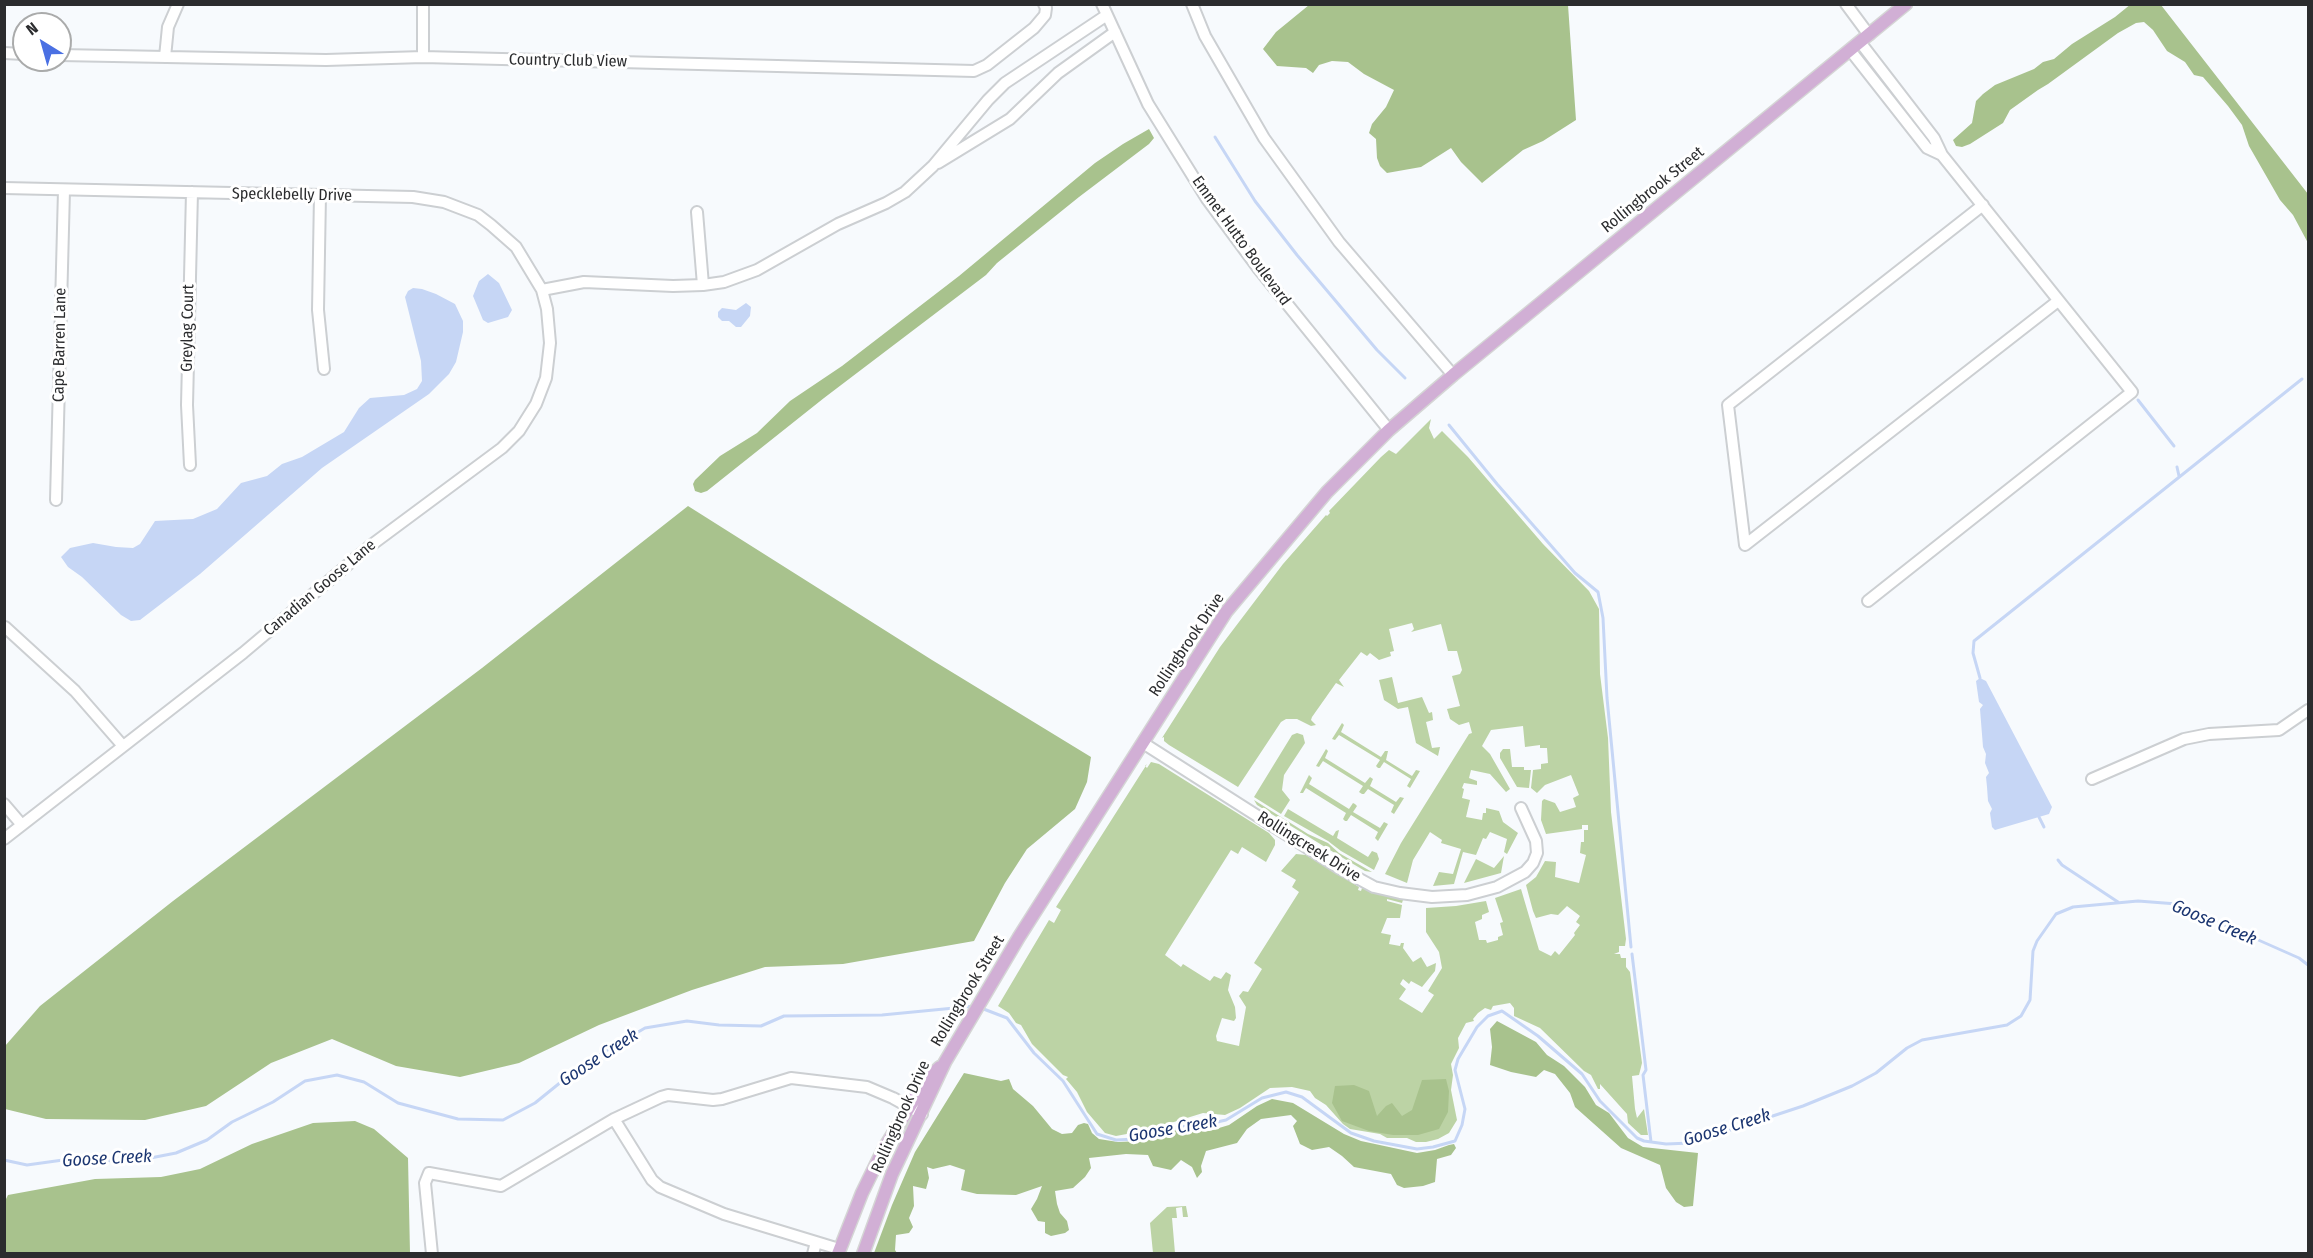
<!DOCTYPE html>
<html>
<head>
<meta charset="utf-8">
<style>
  body { margin:0 }
  #map { position:relative; width:2313px; height:1258px; overflow:hidden; background:#f7fafd; font-family:"Fira Sans Condensed",sans-serif }
  canvas { display:block }
  .frame { position:absolute; inset:0; border:6px solid #2b2c2e; pointer-events:none }
  .north { position:absolute; left:12px; top:12px; width:60px; height:60px; box-sizing:border-box; background:#fff; border:2px solid #aaabab; border-radius:50%; rotate:323deg; font-size:16px; font-weight:700; line-height:24px; text-align:center; color:#2b2c2e }
  .north::after { content:''; display:block; margin:auto; width:21px; height:27px; background:#4a70e3; clip-path:polygon(50% 0,100% 100%,50% 72%,0 100%) }
</style>
</head>
<body>
<div id="map">
<canvas width="2313" height="1258"></canvas>
<div class="frame"></div>
<div class="north">N</div>
</div>
<script>
const context = document.querySelector('canvas').getContext('2d');
context.lineJoin = 'round';
function paint(path, color) { context.fillStyle = color; context.fill(path, 'evenodd'); }
const poly = rows => new Path2D(rows.map(r => 'M' + r).join(''));
function strokePath(path, color, width, dash) { context.strokeStyle = color; context.lineWidth = width; context.lineCap = dash ? 'butt' : 'round'; context.setLineDash(dash || []); context.stroke(path); }
function write(font, color, halo, rows, align = 'center') {
  context.font = font + ' "Fira Sans Condensed",sans-serif'; context.lineWidth = 6; context.setLineDash([]); context.textBaseline = 'middle'; context.strokeStyle = halo; context.fillStyle = color; for (const [text, x, y, turn = 0] of rows) {
    context.save(); context.translate(x, y); context.rotate((+turn || 0) * Math.PI / 180); context.textAlign = isNaN(turn) ? turn : align; if (halo) context.strokeText(text, 0, 0); context.fillText(text, 0, 0); context.restore();
  }
}
const green = poly([
  [1431,419,1429,428,1434,439,1442,431,1468,457,1543,544,1589,591,1599,609,1600,674,1608,738,1611,812,1626,939,1625,946,1619,946,1619,952,1614,954,1620,954,1621,958,1626,958,1626,967,1630,972,1642,1063,1639,1075,1632,1076,1635,1109,1637,1118,1644,1109,1648,1135,1641,1135,1628,1123,1627,1114,1600,1084,1600,1089,1598,1089,1591,1075,1584,1071,1540,1028,1514,1016,1514,1008,1510,1003,1493,1006,1491,1010,1485,1008,1478,1013,1473,1019,1474,1021,1466,1023,1458,1038,1459,1048,1451,1064,1453,1075,1451,1090,1457,1120,1449,1133,1438,1139,1426,1142,1416,1142,1407,1138,1387,1138,1380,1134,1350,1129,1343,1124,1326,1105,1315,1098,1310,1091,1292,1087,1270,1088,1240,1108,1225,1115,1203,1113,1148,1130,1116,1136,1105,1133,1087,1112,1077,1092,1066,1079,1068,1077,1063,1075,1032,1044,1021,1025,1016,1023,1009,1013,998,1006,1049,920,1054,923,1061,910,1056,907,1147,764,1145,766,1147,768,1151,762,1159,764,1269,833,1275,840,1275,845,1266,862,1242,847,1238,854,1231,850,1165,955,1181,967,1183,964,1210,981,1214,976,1221,979,1226,972,1231,975,1228,990,1235,1007,1236,1018,1234,1021,1222,1018,1216,1036,1217,1041,1239,1046,1246,1007,1239,996,1243,991,1248,992,1262,969,1254,963,1299,892,1292,887,1296,880,1281,871,1296,854,1306,855,1359,887,1358,890,1361,891,1362,888,1403,900,1402,903,1387,899,1387,901,1402,905,1400,918,1387,918,1381,933,1391,935,1389,944,1400,946,1401,943,1404,943,1403,948,1413,962,1421,957,1427,967,1436,963,1435,971,1422,987,1411,981,1409,984,1403,979,1400,984,1406,989,1399,999,1422,1013,1434,995,1428,991,1442,968,1439,952,1426,932,1426,908,1456,906,1486,901,1489,912,1482,915,1482,919,1475,922,1479,940,1486,940,1487,943,1498,940,1498,937,1503,935,1500,923,1503,922,1495,898,1521,889,1539,950,1551,956,1555,951,1559,955,1575,935,1574,933,1580,925,1576,922,1580,916,1567,906,1558,915,1551,914,1536,918,1533,911,1526,885,1536,877,1545,861,1556,862,1555,877,1579,883,1586,855,1580,853,1581,842,1584,842,1584,830,1588,830,1588,825,1582,825,1582,829,1546,834,1541,820,1542,801,1544,799,1555,803,1560,812,1576,807,1573,798,1579,795,1571,775,1545,785,1537,793,1531,788,1533,770,1541,769,1541,764,1548,763,1547,748,1540,748,1540,745,1525,747,1523,726,1491,730,1482,746,1490,754,1510,789,1506,792,1490,774,1471,770,1469,778,1477,781,1477,785,1464,783,1462,788,1464,789,1462,798,1470,800,1466,817,1482,820,1483,813,1486,813,1486,808,1499,811,1503,822,1518,833,1507,854,1504,852,1507,839,1490,832,1486,839,1483,838,1476,855,1463,852,1454,884,1433,886,1439,872,1453,874,1461,849,1441,843,1442,840,1430,832,1413,860,1407,883,1385,874,1401,843,1469,734,1472,733,1469,722,1459,725,1450,719,1447,709,1460,706,1452,676,1460,674,1462,670,1457,651,1448,651,1441,624,1411,632,1414,629,1412,623,1389,629,1394,651,1390,652,1391,656,1379,660,1370,653,1367,656,1361,652,1339,680,1344,687,1336,683,1312,717,1311,720,1316,725,1311,726,1297,719,1286,719,1281,722,1238,787,1169,745,1164,741,1164,737,1162,738,1220,647,1283,564,1326,515,1327,516,1330,513,1329,511,1381,457,1389,450,1396,454],
  [1392,677,1398,703,1422,697,1429,713,1432,712,1433,720,1426,722,1432,748,1440,747,1438,756,1416,743,1408,707,1398,709,1384,700,1379,680],
  [1342,723,1344,725,1341,732,1381,757,1385,751,1388,751,1386,760,1412,776,1416,770,1420,771,1410,788,1407,786,1411,779,1384,762,1380,768,1378,768,1376,766,1380,760,1339,735,1335,740,1332,739],
  [1297,733,1303,735,1305,743,1284,775,1282,790,1290,800,1281,814,1254,797,1292,735],
  [1326,749,1328,751,1325,758,1365,783,1370,777,1373,779,1370,786,1396,802,1400,797,1404,798,1394,814,1391,812,1394,805,1368,789,1364,794,1362,794,1359,792,1363,786,1323,761,1319,767,1316,766],
  [1503,749,1510,749,1512,767,1524,767,1524,770,1531,770,1529,788,1517,787,1500,758,1500,753],
  [1309,775,1312,778,1309,784,1349,809,1353,803,1355,804,1357,806,1353,812,1380,828,1384,822,1388,824,1378,841,1375,838,1378,832,1351,815,1347,821,1345,821,1343,819,1346,813,1306,788,1303,793,1300,793],
  [1254,800,1308,834,1328,843,1339,853,1372,872,1365,871,1338,855,1257,805],
  [1288,809,1333,836,1336,831,1339,830,1337,838,1368,857,1372,851,1377,853,1379,859,1374,870,1341,851,1328,841,1284,816],
  [1504,856,1501,873,1464,883,1476,859,1494,868],
  [1186,1206,1188,1217,1183,1217,1182,1207,1176,1208,1177,1218,1172,1218,1175,1253,1153,1253,1150,1223,1167,1207]
]);
const forest = poly([
  [2131,4,2161,5,2308,194,2308,243,2293,215,2280,200,2249,146,2242,125,2228,106,2203,77,2194,75,2185,62,2167,51,2153,30,2144,22,2136,23,2118,33,2048,84,2038,90,2010,110,2003,123,1970,144,1962,147,1956,146,1953,140,1972,123,1976,101,1983,94,1995,85,2034,69,2043,62,2054,59,2072,44,2115,17],
  [1309,5,1568,5,1576,120,1543,141,1523,150,1482,183,1461,162,1451,148,1421,167,1387,173,1380,166,1377,158,1376,139,1369,133,1372,124,1386,107,1394,90,1364,74,1348,62,1332,61,1319,65,1313,73,1306,68,1277,66,1263,49,1276,32],
  [1149,129,1154,138,1149,144,1079,197,997,263,986,275,824,398,707,491,701,493,695,491,693,484,695,480,720,456,757,433,790,401,842,366,959,276,1095,163,1123,144],
  [688,506,932,660,1091,757,1087,782,1075,809,1027,849,1005,883,974,941,843,964,765,967,692,990,599,1025,519,1063,460,1077,396,1066,332,1039,271,1063,206,1106,145,1120,46,1119,5,1109,5,1046,40,1006,173,901,482,668],
  [1497,1021,1536,1042,1547,1055,1564,1066,1585,1087,1596,1105,1609,1113,1628,1138,1643,1147,1698,1153,1693,1206,1684,1207,1676,1202,1666,1188,1660,1165,1621,1148,1575,1107,1570,1093,1555,1074,1544,1070,1536,1077,1511,1072,1490,1065,1492,1047,1490,1029],
  [964,1073,1001,1081,1009,1079,1013,1089,1033,1106,1052,1129,1062,1134,1072,1133,1078,1125,1084,1123,1088,1124,1092,1133,1099,1139,1118,1142,1141,1141,1152,1137,1165,1137,1173,1131,1182,1129,1209,1131,1229,1125,1257,1106,1272,1099,1293,1103,1344,1134,1361,1141,1417,1153,1435,1150,1449,1145,1454,1144,1456,1148,1451,1155,1437,1159,1435,1182,1423,1186,1404,1188,1397,1185,1391,1174,1354,1167,1342,1156,1329,1147,1312,1150,1300,1144,1293,1126,1297,1121,1291,1115,1261,1119,1247,1129,1237,1143,1206,1151,1201,1166,1202,1172,1197,1178,1192,1167,1181,1160,1171,1170,1153,1166,1148,1155,1126,1154,1089,1158,1091,1168,1085,1177,1073,1188,1055,1191,1057,1204,1060,1213,1067,1221,1069,1230,1065,1233,1051,1236,1045,1233,1045,1222,1038,1221,1031,1209,1037,1199,1042,1186,1016,1195,977,1194,961,1190,965,1170,950,1165,933,1169,927,1167,929,1178,926,1189,913,1186,914,1206,909,1218,913,1227,909,1233,896,1235,895,1250,897,1253,874,1253,892,1205,915,1152],
  [1446,1079,1449,1091,1448,1112,1439,1129,1418,1135,1393,1135,1369,1131,1342,1121,1332,1103,1335,1086,1354,1085,1369,1091,1377,1116,1386,1106,1392,1103,1402,1116,1412,1110,1422,1080],
  [355,1121,374,1129,408,1158,410,1253,5,1253,5,1201,8,1195,95,1179,161,1177,200,1169,252,1144,313,1123]
]);
const water = poly([
  [488,274,499,283,512,310,508,317,488,323,483,320,473,296,479,281],
  [413,288,422,289,436,294,455,304,463,321,463,332,456,362,449,374,429,394,322,468,200,574,140,620,131,621,121,615,82,577,68,567,61,557,70,548,93,543,116,547,133,548,140,544,155,521,193,519,217,509,241,483,267,476,282,464,302,457,344,432,359,408,370,398,404,395,417,389,422,381,421,361,405,297,408,291],
  [746,303,751,307,750,316,741,327,736,327,729,321,722,321,718,317,718,312,722,308,736,310],
  [1980,678,1986,681,2052,807,2049,814,1995,830,1992,827,1990,813,1992,809,1988,801,1987,787,1986,777,1989,773,1985,763,1986,754,1983,747,1980,709,1983,705,1979,702,1976,681]
]);
const stream = poly([
  [1215,137,1255,201,1297,255,1377,350,1405,378],
  [2138,400,2174,446],
  [1449,425,1497,484,1575,573,1598,592,1603,618,1607,698,1631,947],
  [2177,467,2179,476],
  [1980,678,1973,653,1974,641,2302,379],
  [2039,817,2044,827],
  [2058,860,2062,865,2118,902],
  [1632,954,1646,1070,1643,1075,1651,1142],
  [981,1008,1007,1018,1034,1053,1063,1081,1097,1134,1116,1140,1136,1139,1179,1127,1204,1125,1226,1120,1262,1098,1286,1092,1302,1097,1351,1133,1374,1141,1417,1149,1433,1147,1455,1141,1462,1125,1465,1109,1455,1070,1458,1059,1477,1027,1488,1016,1502,1011,1538,1036,1582,1074,1600,1101,1637,1138,1644,1141,1666,1144,1691,1143,1803,1106,1852,1086,1876,1073,1907,1048,1922,1040,2007,1025,2021,1016,2030,1000,2033,951,2037,941,2056,914,2073,907,2138,901,2177,904,2299,958,2308,965],
  [4,1160,27,1165,63,1160,135,1161,176,1153,207,1140,232,1122,273,1102,305,1081,337,1075,364,1082,398,1103,458,1119,503,1120,535,1103,582,1065,645,1028,687,1021,719,1025,761,1026,784,1016,882,1015,975,1006]
]);
const minor = poly([
  [1102,4,1148,104,1207,199,1258,268,1389,430],
  [1192,4,1205,36,1264,138,1339,242,1453,375],
  [1846,4,1869,35],
  [1860,42,1934,138,1942,155,2132,392,1868,601],
  [1850,50,1927,148,1942,155],
  [4,53,24,54],
  [60,55,326,60,423,57,974,71,987,65,1034,28,1045,15,1046,8,1044,4],
  [165,57,168,27,178,4],
  [423,57,423,4],
  [938,163,1010,119,1058,73,1115,32],
  [4,188,413,197,444,202,478,215,491,225,516,247,542,290,547,309,550,343,546,378,536,404,519,431,502,448,370,546,243,653,4,839],
  [320,195,318,310,324,369],
  [697,212,703,285],
  [542,290,584,282,673,286,703,285,724,282,757,270,838,224,886,203,905,192,933,166,988,100,1005,83,1107,15],
  [190,465,187,405,192,192],
  [56,500,64,190],
  [1745,545,1728,405,1983,205],
  [1745,545,2058,301],
  [5,627,75,691,123,746],
  [1143,743,1339,868,1374,887,1400,893,1432,897,1467,895,1497,887,1525,872,1533,863,1537,853,1536,841,1521,808],
  [2092,779,2184,739,2209,734,2279,730,2308,710],
  [4,804,22,825],
  [614,1119,652,1180,660,1187,724,1214,816,1242],
  [432,1254,425,1183,429,1173,501,1186,614,1119,661,1097,668,1095,713,1100,722,1099,791,1078,867,1087,893,1098,922,1114],
  [813,1254,816,1242,839,1249]
]);
const major = poly([
  [838,1254,862,1193,883,1150,926,1080,940,1067],
  [863,1254,892,1174,945,1062,1019,937,1226,612,1327,492,1389,430,1453,375,1906,4]
]);
const streetNames = [
  ["Country Club View",568,61,1],
  ["Rollingbrook Street",1653,190,-39],
  ["Specklebelly Drive",292,195,1],
  ["Emmet Hutto Boulevard",1241,241,54],
  ["Greylag Court",188,328,-89],
  ["Cape Barren Lane",60,345,-89],
  ["Canadian Goose Lane",320,588,-40],
  ["Rollingbrook Drive",1187,645,-56],
  ["Rollingcreek Drive",1309,847,32],
  ["Rollingbrook Street",968,991,-59],
  ["Rollingbrook Drive",901,1117,-66]
];
const waterNames = [
  ["Goose Creek",2214,923,23],
  ["Goose Creek",599,1058,-33],
  ["Goose Creek",1727,1128,-17],
  ["Goose Creek",1173,1129,-10],
  ["Goose Creek",107,1159,-3]
];
paint(green, '#bcd3a5');
paint(forest, '#a8c28d');
paint(water, '#c6d6f5');
strokePath(stream, '#c6d6f5', 3);
strokePath(minor, '#cccfd2', 14);
strokePath(major, '#d5d5d5', 15);
strokePath(minor, '#fff', 10);
strokePath(major, '#d1afd5', 12);
write('16px', '#2b2c2e', '#fff', streetNames);
write('italic 18px', '#1c3671', '#fff', waterNames);
</script>
</body>
</html>
